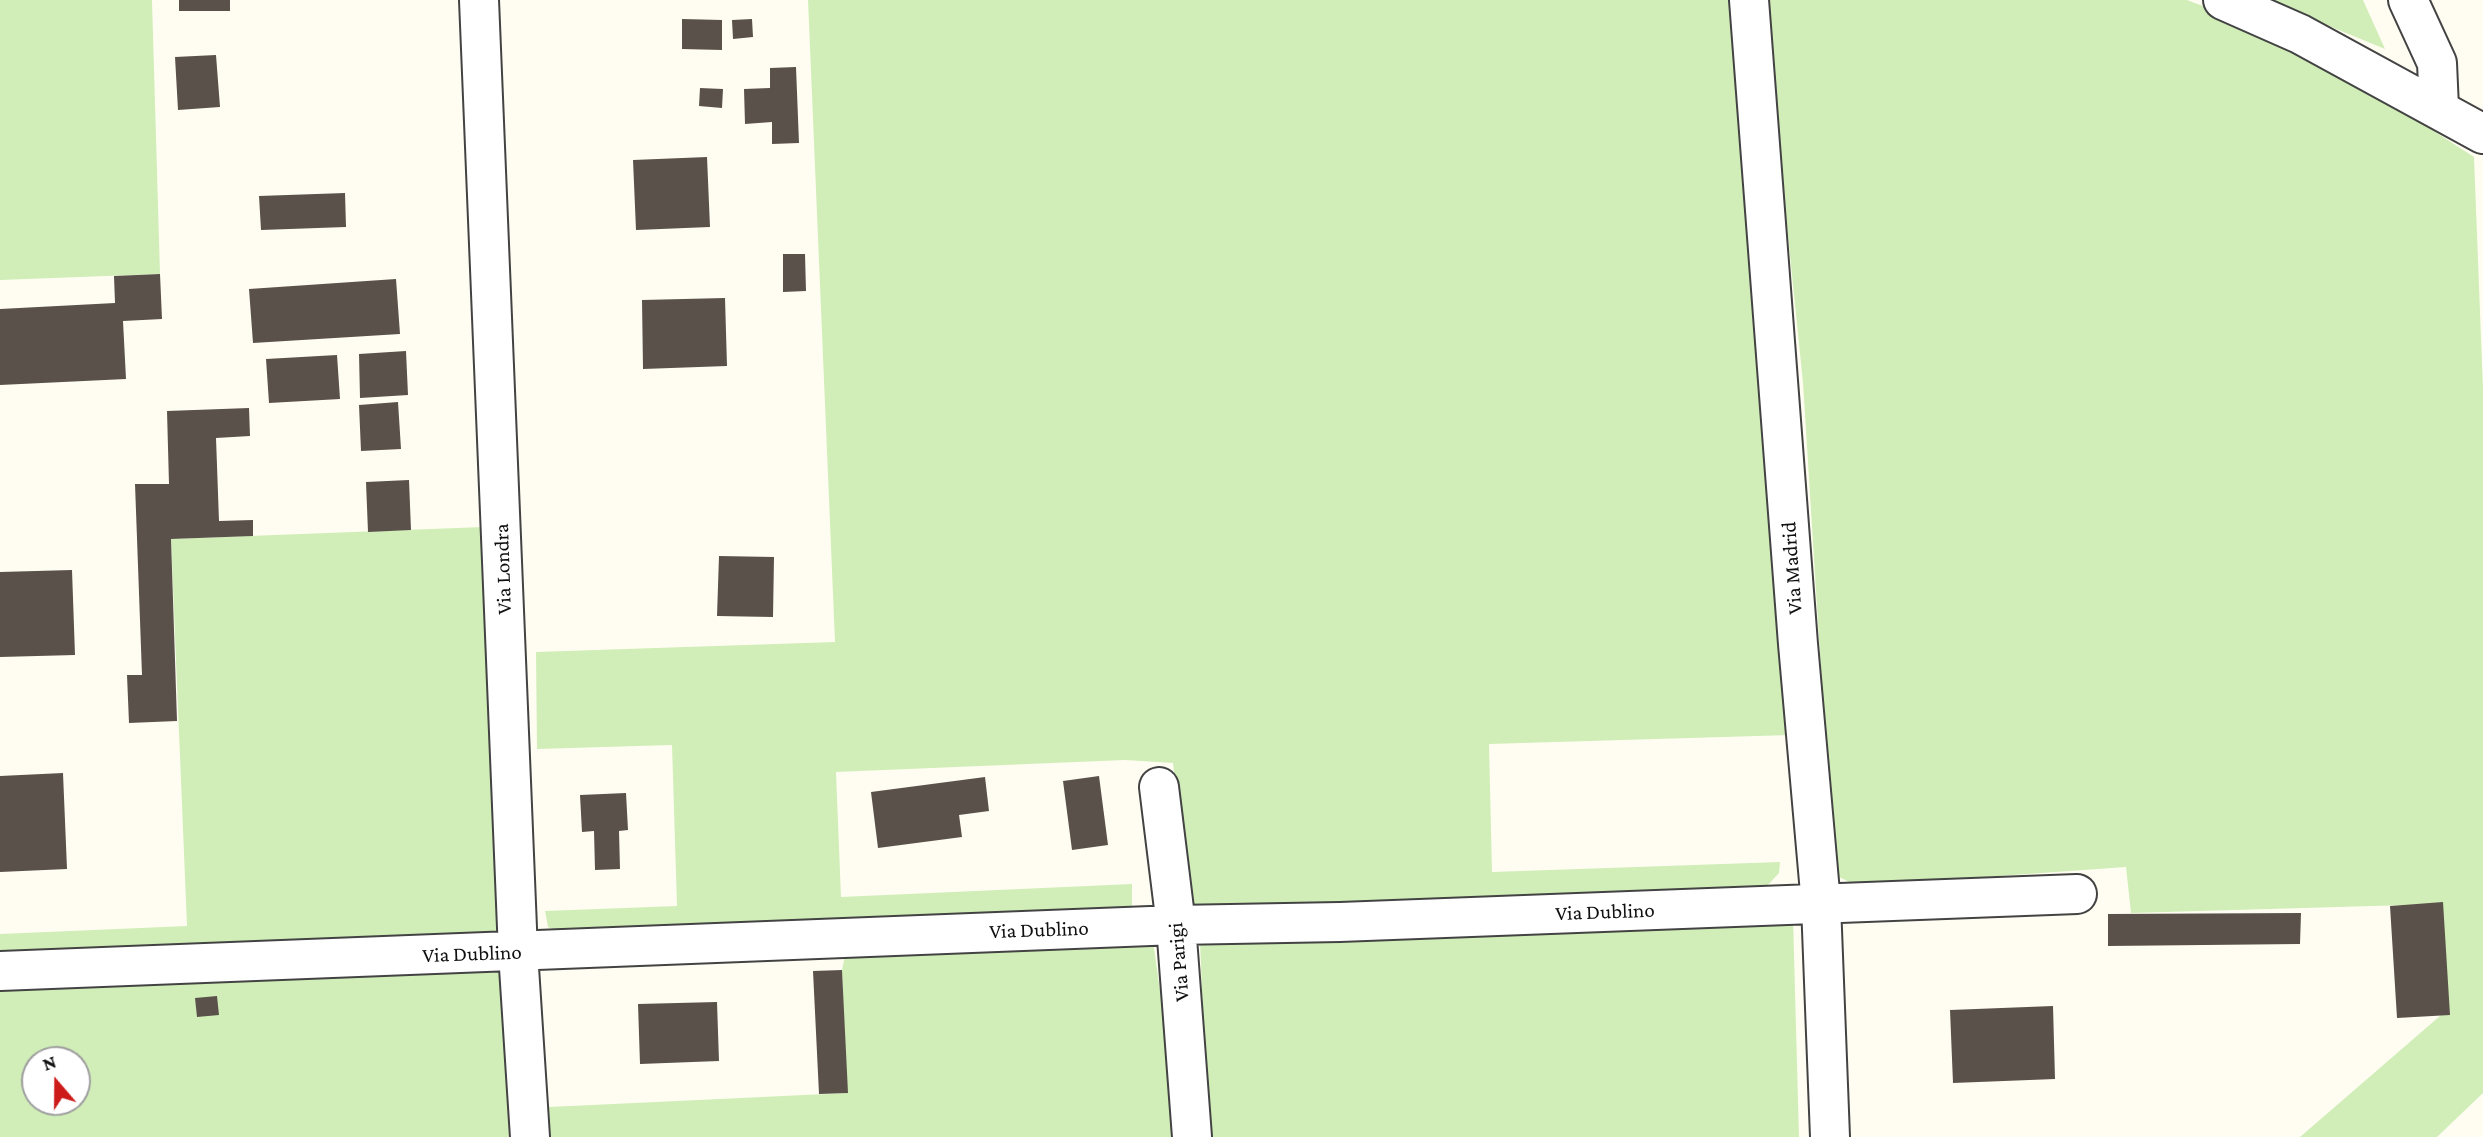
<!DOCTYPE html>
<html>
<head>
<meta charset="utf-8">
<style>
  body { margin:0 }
  #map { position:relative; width:2483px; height:1137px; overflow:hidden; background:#fffdf2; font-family:"Crimson Pro",serif }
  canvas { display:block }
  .north { position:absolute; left:21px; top:1046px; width:70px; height:70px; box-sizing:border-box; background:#fff; border:2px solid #9f9f9f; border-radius:50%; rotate:340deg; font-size:19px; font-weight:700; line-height:28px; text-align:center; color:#101010 }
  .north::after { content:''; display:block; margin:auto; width:24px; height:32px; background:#cd1b1a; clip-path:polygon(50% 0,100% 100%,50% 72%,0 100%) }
</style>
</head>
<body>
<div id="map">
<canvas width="2483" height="1137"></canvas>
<div class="north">N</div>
</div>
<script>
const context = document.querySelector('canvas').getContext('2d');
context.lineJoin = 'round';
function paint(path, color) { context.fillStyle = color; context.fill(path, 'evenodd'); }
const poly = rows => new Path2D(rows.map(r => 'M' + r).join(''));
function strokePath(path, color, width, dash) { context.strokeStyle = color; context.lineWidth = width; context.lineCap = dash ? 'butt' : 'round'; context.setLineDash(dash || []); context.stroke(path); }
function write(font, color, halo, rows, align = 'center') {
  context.font = font + ' "Crimson Pro",serif'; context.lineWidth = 7; context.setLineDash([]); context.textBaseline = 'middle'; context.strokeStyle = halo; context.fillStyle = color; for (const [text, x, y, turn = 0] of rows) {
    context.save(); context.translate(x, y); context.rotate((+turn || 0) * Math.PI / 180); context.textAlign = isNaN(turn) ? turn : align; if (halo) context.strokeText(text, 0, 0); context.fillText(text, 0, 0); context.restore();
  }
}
const green = poly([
  [0,0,152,0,160,274,0,280],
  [808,0,1733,0,1791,735,1489,744,1492,872,1780,862,1779,873,1767,886,1750,892,1189,913,1173,763,1125,760,836,772,841,897,1132,884,1132,914,566,935,548,927,545,911,677,906,672,745,537,749,536,652,835,642],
  [1764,0,2187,0,2262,29,2332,65,2474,157,2483,389,2483,1093,2437,1137,2300,1137,2448,1009,2442,904,2131,913,2126,867,1858,886,1839,877,1825,734,1803,383],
  [2266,0,2363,0,2385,49],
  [483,527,514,1137,0,1137,0,934,187,926,171,539],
  [35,1060,77,1060,77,1102,35,1102],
  [1793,917,1799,1137,1208,1137,1200,942],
  [1153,941,1174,1090,1176,1137,550,1137,549,1107,847,1093,842,970,845,955]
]);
const building = poly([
  [179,0,230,0,230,11,179,11],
  [682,19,722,20,722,50,682,49],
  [752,19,753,37,733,39,732,20],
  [216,55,220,107,178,110,175,57],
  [796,67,799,143,772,144,772,122,745,124,744,89,770,88,770,68],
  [700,88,723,89,722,108,699,106],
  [707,157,710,227,636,230,633,160],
  [345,193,346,227,261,230,259,196],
  [783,254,805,254,806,291,783,292],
  [160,274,162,319,123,321,126,379,0,385,0,309,115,303,114,276],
  [396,279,400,334,253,343,249,289],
  [725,298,727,366,643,369,642,300],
  [406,351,408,395,360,398,359,354],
  [337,355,340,399,269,403,266,359],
  [398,402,401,449,361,451,359,405],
  [249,408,250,436,216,438,219,521,253,520,253,536,171,539,177,721,129,723,127,675,142,675,135,484,169,484,167,411],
  [409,480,411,530,368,532,366,482],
  [719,556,774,557,773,617,717,616],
  [72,570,75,655,0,657,0,572],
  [63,773,67,869,0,872,0,776],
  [1099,776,1108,845,1072,850,1063,781],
  [985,777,989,811,959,815,962,837,878,848,871,792],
  [626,793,628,830,619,831,620,869,595,870,594,831,582,832,580,795],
  [2443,902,2450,1015,2397,1018,2390,906],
  [2301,913,2300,944,2108,946,2108,914],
  [842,970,848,1093,819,1094,813,971],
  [217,996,219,1015,197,1017,195,998],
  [717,1002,719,1061,640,1064,638,1004],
  [2053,1006,2055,1079,1953,1083,1950,1010]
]);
const street = poly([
  [479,0,518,952,530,1137],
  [1749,0,1798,644,1821,904,1830,1137],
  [2223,0,2300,34,2483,134],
  [2408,0,2437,63,2439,108],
  [1159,787,1176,925,1192,1137],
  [0,971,1176,925,1340,922,2077,894]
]);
const streetNames = [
  ["Via Madrid",1792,568,-94],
  ["Via Londra",503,569,-92],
  ["Via Dublino",1605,912,-2],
  ["Via Dublino",1039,930,-2],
  ["Via Dublino",472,954,-2],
  ["Via Parigi",1179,962,-95]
];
paint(green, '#d1eeb8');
paint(building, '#5a514b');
strokePath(street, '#434343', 42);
strokePath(street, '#fff', 38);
write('21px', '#101010', '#fff', streetNames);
</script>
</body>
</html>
